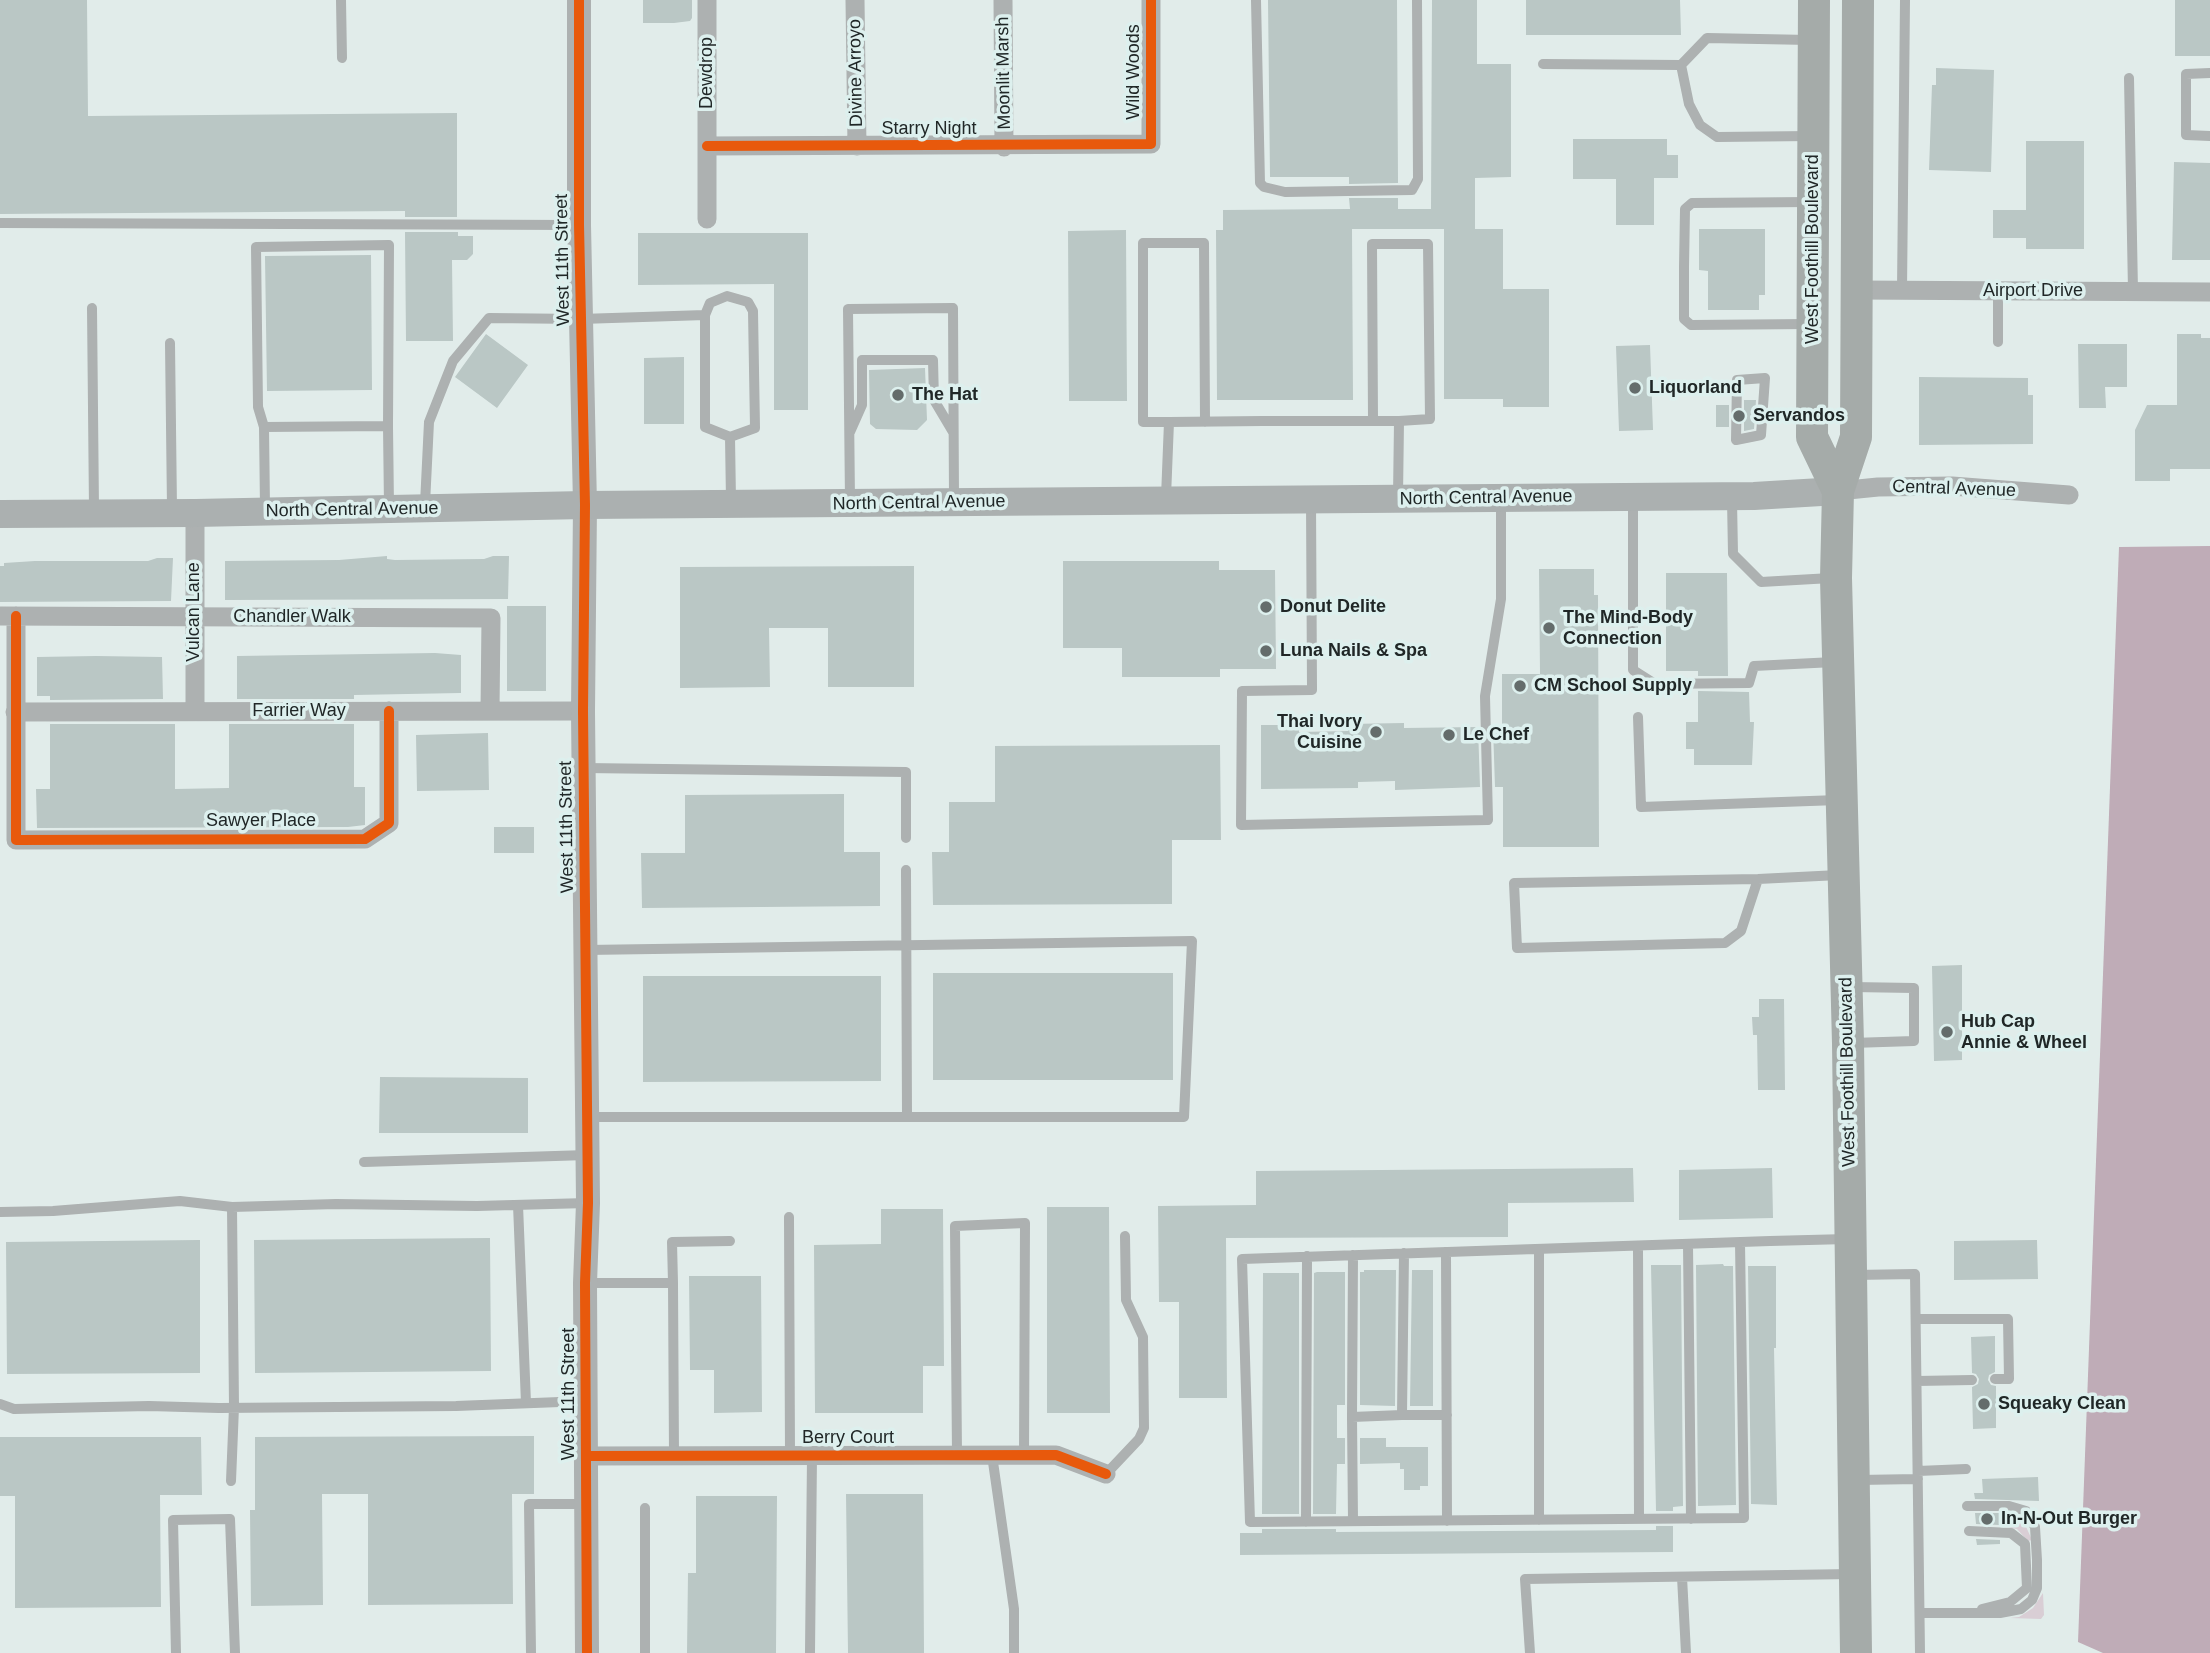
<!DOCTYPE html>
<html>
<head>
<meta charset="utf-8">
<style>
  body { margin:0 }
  canvas { display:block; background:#e1ecea }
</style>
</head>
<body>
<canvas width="2210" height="1653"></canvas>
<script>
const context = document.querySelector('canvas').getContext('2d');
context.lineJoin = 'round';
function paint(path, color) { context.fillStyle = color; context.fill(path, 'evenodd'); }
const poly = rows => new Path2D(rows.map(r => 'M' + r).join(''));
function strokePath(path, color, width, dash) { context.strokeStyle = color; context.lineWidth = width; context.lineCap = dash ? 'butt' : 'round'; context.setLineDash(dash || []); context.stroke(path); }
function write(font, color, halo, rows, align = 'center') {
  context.font = font + ' Arial,sans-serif'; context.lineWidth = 7; context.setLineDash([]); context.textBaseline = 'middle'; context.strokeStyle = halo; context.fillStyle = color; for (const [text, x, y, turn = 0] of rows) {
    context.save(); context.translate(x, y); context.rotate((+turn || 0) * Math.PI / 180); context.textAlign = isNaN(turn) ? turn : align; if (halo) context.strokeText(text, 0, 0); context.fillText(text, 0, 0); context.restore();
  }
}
const green = poly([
  [2004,1508,2012,1510,2023,1520,2032,1540,2028,1541,2017,1529,2004,1527],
  [2043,1593,2044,1615,2041,1619,2010,1618,2019,1617,2033,1608]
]);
const water = poly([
  [2210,546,2210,1653,2103,1653,2078,1642,2119,547]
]);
const building = poly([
  [0,0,87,0,88,116,457,113,457,217,405,217,405,211,0,214],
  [643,0,692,0,692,18,690,21,674,23,643,23],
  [1268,0,1397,0,1398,183,1349,184,1349,177,1270,177],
  [1432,0,1477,0,1477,64,1511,64,1511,177,1475,178,1475,229,1503,229,1503,289,1549,289,1549,407,1503,407,1503,399,1444,399,1444,229,1352,229,1353,400,1217,400,1216,230,1223,230,1223,210,1350,209,1349,198,1398,198,1398,209,1431,209],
  [1526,0,1680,0,1681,35,1526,35],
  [2175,0,2210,0,2210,56,2175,56],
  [1936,68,1994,70,1991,172,1929,170,1932,85,1936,85],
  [1573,139,1667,139,1667,155,1678,155,1678,178,1654,178,1654,225,1616,225,1616,179,1573,179],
  [2026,141,2084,141,2084,249,2026,249,2026,238,1993,238,1993,210,2026,210],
  [2174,162,2210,163,2210,260,2172,260],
  [1699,229,1765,229,1765,295,1759,295,1759,310,1708,310,1708,271,1699,270],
  [1126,230,1127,401,1069,401,1068,231],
  [405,232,458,232,458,236,473,236,473,254,467,260,452,260,453,341,406,341],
  [638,233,808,233,808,410,774,410,774,284,638,285],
  [371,255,372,390,267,391,265,256],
  [486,334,528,365,497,408,455,377],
  [2177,334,2201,334,2201,338,2210,338,2210,469,2170,469,2170,481,2135,481,2135,430,2147,405,2177,405],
  [2078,344,2127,344,2127,387,2105,387,2106,408,2079,408],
  [1650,345,1653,430,1619,431,1616,346],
  [684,357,684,424,644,424,644,358],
  [925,368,927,420,917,430,876,429,870,424,869,370],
  [1919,377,2028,378,2028,395,2033,395,2033,444,1919,445],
  [1744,400,1756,400,1754,429,1744,431],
  [1716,405,1729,405,1729,427,1716,427],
  [387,556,387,559,395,560,484,559,493,556,509,556,508,599,225,600,225,561,339,560],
  [157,558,173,558,171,601,0,602,0,566,4,566,4,563,35,561,148,561],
  [1063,561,1219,561,1219,570,1275,570,1276,669,1220,669,1220,677,1122,677,1122,648,1063,648],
  [914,566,914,687,828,687,828,628,769,628,770,687,680,688,680,567],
  [1539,569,1594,569,1594,595,1598,595,1599,847,1503,847,1503,787,1495,787,1493,727,1502,727,1502,674,1540,674],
  [1666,573,1727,573,1728,676,1698,676,1698,671,1666,671],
  [507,606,546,606,546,691,507,691],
  [435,653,461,655,461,693,354,695,354,699,237,699,237,656],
  [96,656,162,657,163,699,50,700,50,696,37,696,37,657],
  [1698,691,1749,692,1750,722,1754,722,1752,765,1694,765,1694,749,1686,749,1686,722,1698,722],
  [1404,723,1404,728,1478,727,1480,787,1395,790,1395,781,1358,782,1358,788,1261,789,1261,725,1299,725,1299,732,1348,731,1348,724],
  [50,724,175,724,175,789,229,788,229,724,354,724,354,787,365,787,365,825,348,827,37,828,36,789,50,789],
  [488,733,489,790,417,791,416,735],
  [1220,745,1221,840,1172,840,1172,904,933,905,932,852,949,852,949,802,995,802,995,746],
  [844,794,844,852,880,852,880,906,642,908,641,853,685,853,685,795],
  [494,827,534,827,534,853,494,853],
  [1962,965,1962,1060,1934,1061,1932,966],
  [933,973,1173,973,1173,1080,933,1080],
  [643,976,881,976,881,1081,643,1082],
  [1759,999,1784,999,1785,1090,1758,1090,1757,1035,1753,1035,1752,1017,1759,1017],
  [380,1077,528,1078,528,1133,379,1133],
  [1633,1168,1634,1202,1508,1203,1508,1237,1226,1238,1227,1398,1179,1398,1179,1302,1159,1302,1158,1206,1256,1205,1256,1171],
  [1772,1168,1773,1218,1679,1220,1679,1170],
  [1047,1207,1109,1207,1110,1413,1047,1413],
  [881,1209,943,1209,944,1366,923,1366,923,1413,815,1413,814,1245,881,1244],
  [490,1238,491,1371,255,1373,254,1240],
  [200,1240,200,1373,7,1374,6,1242],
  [2037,1240,2038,1279,1954,1280,1954,1241],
  [1723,1264,1724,1266,1733,1266,1736,1505,1698,1506,1696,1265],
  [1651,1265,1681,1265,1683,1506,1673,1507,1673,1511,1656,1511],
  [1748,1266,1776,1266,1776,1348,1774,1348,1777,1505,1751,1504],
  [1364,1270,1396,1270,1395,1406,1360,1405,1360,1272,1364,1272],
  [1412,1270,1433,1270,1433,1406,1410,1406],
  [1317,1272,1345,1272,1345,1405,1337,1405,1337,1438,1345,1438,1345,1464,1337,1464,1336,1514,1313,1514,1314,1273],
  [1263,1273,1299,1273,1299,1514,1262,1514],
  [689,1276,761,1276,762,1412,714,1413,714,1370,690,1370],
  [1995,1336,1995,1372,1989,1375,1988,1380,1991,1385,1996,1386,1996,1428,1973,1429,1972,1387,1978,1384,1979,1379,1976,1374,1972,1373,1971,1337],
  [534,1436,534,1494,512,1494,513,1604,368,1605,368,1494,322,1494,323,1605,251,1606,250,1510,255,1510,255,1437],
  [0,1437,201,1437,202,1495,160,1495,161,1607,15,1608,15,1496,0,1496],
  [1360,1438,1386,1438,1386,1447,1428,1447,1428,1486,1420,1486,1420,1490,1404,1490,1404,1469,1400,1469,1400,1463,1360,1464],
  [2038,1477,2039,1501,1975,1499,1974,1493,1983,1493,1982,1479],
  [846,1494,923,1494,924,1653,848,1653],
  [696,1496,777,1496,776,1653,687,1653,688,1573,696,1573],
  [1975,1513,1999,1513,2000,1525,1976,1524],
  [1656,1526,1673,1526,1673,1552,1240,1555,1240,1533,1262,1533,1262,1529,1336,1529,1336,1532,1656,1530],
  [1976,1539,2000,1540,2000,1544,1977,1545]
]);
const service = poly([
  [341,0,342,58],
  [1256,0,1260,183,1264,187,1285,192,1412,190,1418,179,1417,0],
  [1543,64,1681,65,1707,38,1810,40],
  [1681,65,1689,104,1700,125,1717,137,1811,136],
  [2210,73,2186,74,2186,135,2210,136],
  [2129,78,2133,291],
  [0,223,577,225],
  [1902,290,1905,0],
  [1998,291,1998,342],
  [92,308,94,510],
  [1809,324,1691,325,1684,319,1684,267,1685,209,1692,203,1809,202],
  [170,343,172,509],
  [1765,378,1761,435,1736,440,1737,380,1765,378],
  [1373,421,1372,244,1428,244,1430,419,1399,421],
  [1169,422,1143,422,1143,243,1204,243,1205,422],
  [264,427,258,407,256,247,389,245,388,426],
  [850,432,862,405,862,360,933,360,934,400,953,432],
  [730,437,705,427,705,315,710,303,727,296,748,302,753,311,755,428,730,437,731,501],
  [1166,497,1169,422,1263,421,1399,421,1398,497],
  [1311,500,1312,690,1242,691,1241,825,1488,820,1485,696,1501,599,1501,501],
  [1633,500,1633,670,1655,684,1749,683,1754,666,1834,662],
  [1732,500,1733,554,1761,582,1831,578],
  [850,502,848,309,953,308,954,499],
  [425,504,429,422,453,361,489,318,581,319,705,315],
  [265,508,264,427,388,426,389,507],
  [1638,717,1641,807,1838,800],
  [584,768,906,772,906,838],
  [906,870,907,1117],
  [1758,879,1741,931,1725,943,1517,948,1514,883,1758,879,1839,875],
  [586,950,1192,941,1184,1117,588,1117],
  [1852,1043,1914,1041,1914,988,1852,987],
  [364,1162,587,1155],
  [518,1205,526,1403],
  [0,1212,53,1211,180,1201,232,1207,336,1204,477,1206,587,1203],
  [789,1217,790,1456],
  [1740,1242,1744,1518,1250,1522,1242,1259,1770,1241,1847,1239],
  [1688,1244,1691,1519],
  [1638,1246,1639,1519],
  [1446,1252,1447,1521],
  [1404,1253,1402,1415,1447,1415],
  [1353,1255,1352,1417,1402,1415],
  [1854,1275,1915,1274,1920,1653],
  [586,1283,673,1283,674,1456],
  [673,1283,672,1242,730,1241],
  [1916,1319,2008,1319,2009,1379,1995,1379],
  [1917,1381,1972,1380],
  [0,1404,14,1409,149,1406,219,1408,456,1406,586,1401],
  [1352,1417,1353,1521],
  [957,1455,955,1226,1025,1223,1024,1455],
  [992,1455,1014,1609,1014,1653],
  [1918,1471,1966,1469],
  [1106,1474,1139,1439,1144,1428,1143,1337,1126,1300,1125,1236],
  [1858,1480,1918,1479],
  [231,1481,234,1407,232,1207],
  [645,1508,645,1653],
  [1539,1520,1539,1249],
  [1306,1522,1307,1256],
  [1969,1531,2011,1533,2025,1544,2027,1588,2010,1602,1982,1609],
  [1682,1577,1686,1653],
  [1920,1613,2000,1613,2021,1609,2032,1600,2037,1588,2037,1560,2035,1527,2026,1511,2009,1506,1967,1506],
  [176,1653,173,1520,230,1519,235,1653],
  [531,1653,529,1504,586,1504],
  [810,1653,812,1456],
  [1530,1653,1525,1579,1852,1574]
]);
const minor = poly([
  [855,0,857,146],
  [1003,0,1004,147],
  [707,146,1151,144,1151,0],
  [707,219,707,0],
  [1856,290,2210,292],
  [1838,491,1878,487,1952,486,2069,495],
  [195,513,195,711],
  [0,616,491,618,490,711],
  [16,616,16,840,365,839,389,823,389,711],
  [15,712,583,711],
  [587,1456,1056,1455,1106,1474]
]);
const tertiary = poly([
  [579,0,579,225,585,505,583,711,588,1203,585,1283,587,1653]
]);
const secondary = poly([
  [0,514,195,513,585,505,1754,496,1838,491]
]);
const primary = poly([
  [1814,0,1812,437,1838,491],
  [1856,1653,1848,1043,1836,578,1838,491,1856,437,1858,0]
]);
const cycleway = poly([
  [579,0,579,225,585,505,583,711,588,1203,585,1283,587,1653],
  [707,146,1151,144,1151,0],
  [16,616,16,840,365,839,389,823,389,711],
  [587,1456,1056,1455,1106,1474]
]);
const markers = [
  [1635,388,7,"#646c6b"],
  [898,395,7,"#646c6b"],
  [1739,416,7,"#646c6b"],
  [1266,607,7,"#646c6b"],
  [1549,628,7,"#646c6b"],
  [1266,651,7,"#646c6b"],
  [1520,686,7,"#646c6b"],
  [1376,732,7,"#646c6b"],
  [1449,735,7,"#646c6b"],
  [1947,1032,7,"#646c6b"],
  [1984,1404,7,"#646c6b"],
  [1987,1519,7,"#646c6b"]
];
const streetNames = [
  ["Wild Woods",1134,72,-90],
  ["Dewdrop",707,73,-90],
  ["Divine Arroyo",856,73,-91],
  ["Moonlit Marsh",1004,73,-91],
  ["Starry Night",929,129],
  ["West Foothill Boulevard",1813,249,-90],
  ["West 11th Street",563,260,-91],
  ["Airport Drive",2033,291],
  ["Central Avenue",1954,489,2],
  ["North Central Avenue",1486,498,-1],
  ["North Central Avenue",919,503,-1],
  ["North Central Avenue",352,510,-1],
  ["Vulcan Lane",194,612,-90],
  ["Chandler Walk",292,617],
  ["Farrier Way",299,711],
  ["Sawyer Place",261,821],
  ["West 11th Street",567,827,-91],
  ["West Foothill Boulevard",1848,1072,-91],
  ["West 11th Street",569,1394,-90],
  ["Berry Court",848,1438]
];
const poiNames = [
  ["Liquorland",1649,388],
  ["The Hat",912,395],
  ["Servandos",1753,416],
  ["Donut Delite",1280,607],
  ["The Mind-Body",1563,618],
  ["Connection",1563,639],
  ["Luna Nails & Spa",1280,651],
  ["CM School Supply",1534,686],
  ["Thai Ivory",1362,722,"right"],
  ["Cuisine",1362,743,"right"],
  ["Le Chef",1463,735],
  ["Hub Cap",1961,1022],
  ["Annie & Wheel",1961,1043],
  ["Squeaky Clean",1998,1404],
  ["In-N-Out Burger",2001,1519]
];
paint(green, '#d9ced5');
paint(water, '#bfacb7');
paint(building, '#bac7c5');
strokePath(service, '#adb1b1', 10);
strokePath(minor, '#adb1b1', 19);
strokePath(tertiary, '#adb1b1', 24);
strokePath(secondary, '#abb0b0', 28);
strokePath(primary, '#a5aba9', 32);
strokePath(cycleway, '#e8590c', 10);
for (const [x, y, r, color] of markers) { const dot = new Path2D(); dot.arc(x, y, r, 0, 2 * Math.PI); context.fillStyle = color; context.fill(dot); strokePath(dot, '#ddf0ee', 2.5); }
write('18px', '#202727', '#ddf0ee', streetNames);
write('bold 18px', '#202727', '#ddf0ee', poiNames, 'left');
</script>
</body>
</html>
